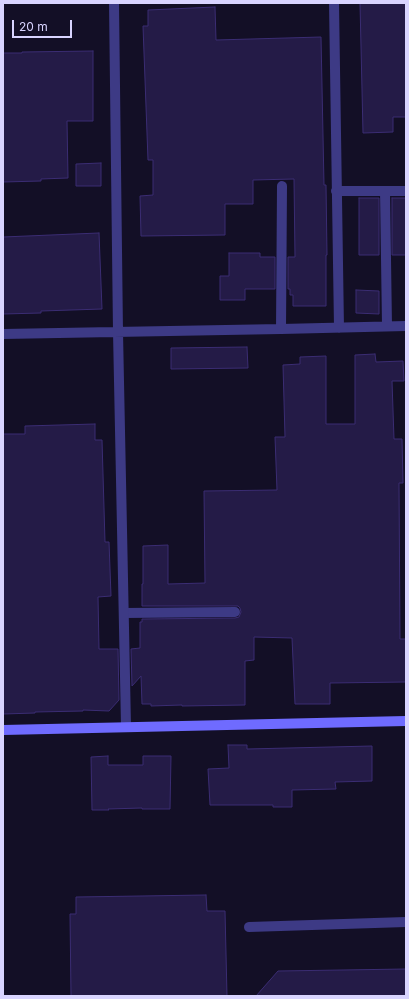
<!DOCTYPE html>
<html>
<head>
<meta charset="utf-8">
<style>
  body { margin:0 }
  #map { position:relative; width:409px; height:999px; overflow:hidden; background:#130f26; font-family:Inter,sans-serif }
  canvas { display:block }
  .frame { position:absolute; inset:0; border:4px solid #d9d4ff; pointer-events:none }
  .scale { position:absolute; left:12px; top:20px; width:60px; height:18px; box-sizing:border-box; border:2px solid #d9d4ff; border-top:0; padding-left:5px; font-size:12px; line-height:14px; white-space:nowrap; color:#d9d4ff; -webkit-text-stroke:3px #130f26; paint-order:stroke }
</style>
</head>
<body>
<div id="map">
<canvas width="409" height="999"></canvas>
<div class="frame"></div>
<div class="scale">20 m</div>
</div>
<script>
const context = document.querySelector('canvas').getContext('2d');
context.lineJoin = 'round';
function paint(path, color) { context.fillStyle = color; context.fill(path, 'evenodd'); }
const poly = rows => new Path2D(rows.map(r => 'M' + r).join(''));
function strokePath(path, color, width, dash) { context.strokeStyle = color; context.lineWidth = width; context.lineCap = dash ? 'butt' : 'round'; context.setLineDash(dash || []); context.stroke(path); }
const building = poly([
  [360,3,406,3,406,117,393,117,393,132,363,133,360,3],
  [215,7,216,40,321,37,324,185,326,185,327,255,326,255,326,306,293,306,293,295,290,295,290,289,288,289,288,257,295,257,294,179,253,180,253,204,225,204,225,235,141,236,140,196,153,195,153,160,148,160,143,26,148,26,148,10,215,7],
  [93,51,93,121,67,121,68,178,41,179,41,181,3,182,3,53,22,53,22,52,93,51],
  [101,163,101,186,76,186,76,164,101,163],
  [359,198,379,198,379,255,359,255,359,198],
  [392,198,406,198,406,255,392,255,392,198],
  [99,233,102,309,41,311,41,313,3,314,3,237,99,233],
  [229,253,260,253,260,257,275,257,275,289,245,289,245,300,220,300,220,276,229,276,229,253],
  [356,290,379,291,379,314,356,313,356,290],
  [247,347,248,368,171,369,171,348,247,347],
  [375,354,376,362,403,361,404,381,392,381,394,439,402,439,403,483,399,483,400,639,406,639,406,682,330,683,330,704,295,704,292,638,254,637,254,660,245,661,245,705,182,706,182,705,151,706,151,704,142,704,141,676,132,686,131,649,140,648,140,622,142,622,142,619,235,618,239,617,241,612,240,608,238,606,142,606,142,584,143,584,143,546,168,545,168,584,205,583,204,491,277,490,275,437,285,437,283,365,300,364,300,357,326,356,326,424,355,424,355,355,375,354],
  [95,424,95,440,102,440,105,542,109,542,111,596,98,597,99,649,118,649,119,700,109,711,83,710,83,711,35,712,35,713,3,714,3,434,25,434,25,426,95,424],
  [228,745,247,745,247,749,372,746,372,781,335,782,336,789,292,790,292,807,273,807,273,805,210,805,208,769,229,768,228,745],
  [108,756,108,765,143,765,143,756,171,756,170,809,142,809,142,808,108,809,109,810,92,810,91,757,108,756],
  [206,895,207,911,225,911,227,996,71,996,70,914,76,914,76,897,206,895],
  [406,969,406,996,256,996,278,971,406,969]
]);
const lane = poly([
  [124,613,235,612],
  [249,927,406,922]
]);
const street = poly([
  [114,3,118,332,126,726],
  [334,3,339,328],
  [336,191,406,191],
  [385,191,387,326],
  [281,329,282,186],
  [3,334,281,329,406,326]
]);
const secondary = poly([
  [3,730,406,721]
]);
paint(building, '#241b47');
strokePath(building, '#3b2d73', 1);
strokePath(lane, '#3d3a85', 10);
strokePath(street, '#3d3a85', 10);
strokePath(secondary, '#6f6bff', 10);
</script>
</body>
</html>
